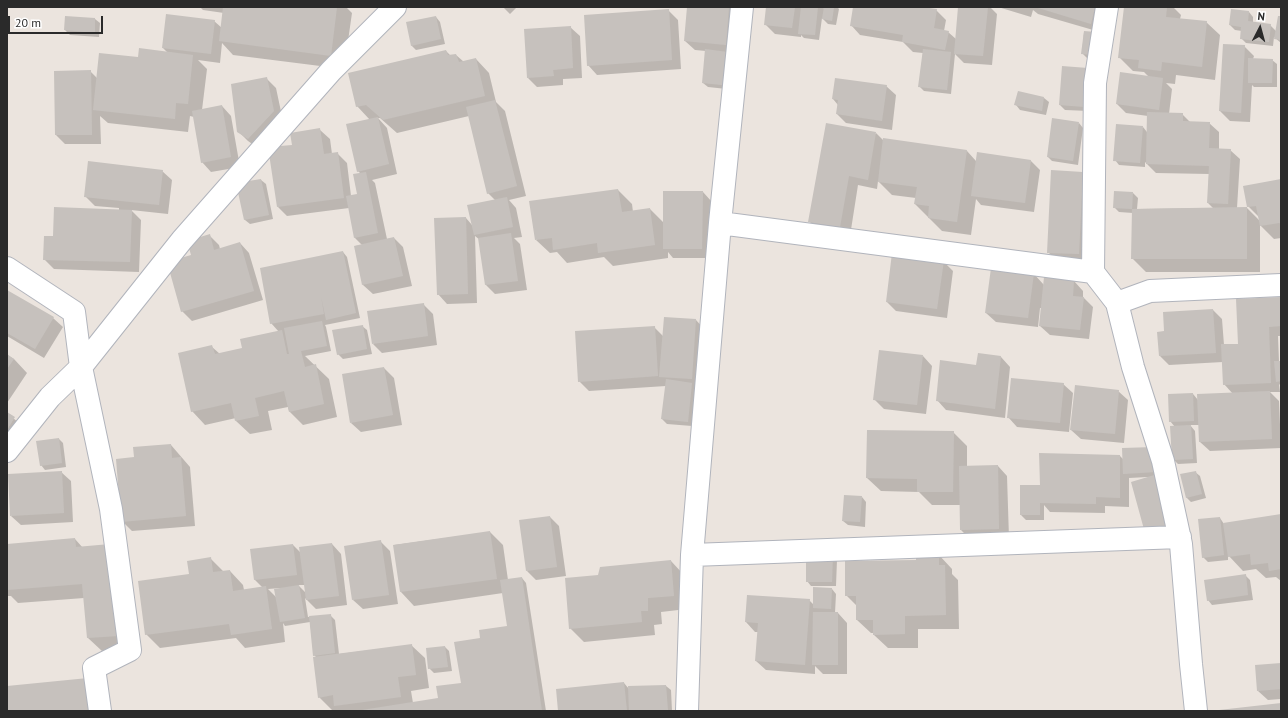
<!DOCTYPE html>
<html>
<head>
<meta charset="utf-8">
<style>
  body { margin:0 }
  #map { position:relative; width:1288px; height:718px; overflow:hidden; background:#ebe4de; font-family:"PT Sans",sans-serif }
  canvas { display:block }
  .frame { position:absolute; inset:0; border:8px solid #2a2a2a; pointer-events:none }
  .north { position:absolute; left:1240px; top:8px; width:40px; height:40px; -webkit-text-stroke:3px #fff; paint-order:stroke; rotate:6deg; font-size:11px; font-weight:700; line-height:16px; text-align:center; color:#2a2a2a }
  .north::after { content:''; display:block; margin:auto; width:14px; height:18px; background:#2a2a2a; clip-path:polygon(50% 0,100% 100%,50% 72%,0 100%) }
  .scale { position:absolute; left:8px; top:16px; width:95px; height:18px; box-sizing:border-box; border:2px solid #2a2a2a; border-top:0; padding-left:5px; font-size:12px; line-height:14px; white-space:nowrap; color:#2a2a2a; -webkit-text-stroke:3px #fff; paint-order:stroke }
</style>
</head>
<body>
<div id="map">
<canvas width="1288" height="718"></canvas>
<div class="frame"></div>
<div class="north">N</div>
<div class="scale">20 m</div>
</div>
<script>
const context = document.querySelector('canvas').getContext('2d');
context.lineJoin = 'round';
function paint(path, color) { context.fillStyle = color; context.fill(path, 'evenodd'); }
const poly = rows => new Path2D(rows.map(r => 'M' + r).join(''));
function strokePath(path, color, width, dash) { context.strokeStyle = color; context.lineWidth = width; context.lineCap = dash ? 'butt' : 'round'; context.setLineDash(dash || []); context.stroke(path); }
const shadow = poly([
  [200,7,346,7,352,13,344,69,233,55,222,43,220,63,198,60,207,69,202,110,222,106,231,116,240,167,211,172,202,162,194,117,190,116,188,132,108,123,100,116,101,144,65,144,56,135,90,71,97,78,139,58,168,53,163,48,214,21,222,28,224,13,203,10],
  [503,7,517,7,510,14],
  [688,7,729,7,738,16,736,90,708,87,703,83,706,51,695,50,685,41],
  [767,7,822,7,825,9,825,7,837,7,839,9,836,25,828,24,822,18,819,40,804,38,801,35,801,37,775,34,765,24],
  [854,7,927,7,927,9,936,10,946,20,944,31,948,32,956,39,959,7,990,7,997,14,992,65,964,63,955,54,951,94,924,91,919,86,923,53,913,52,903,42,860,35,851,25],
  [998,7,1107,7,1100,32,1038,14,1033,10,1031,17],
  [1125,7,1173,7,1181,15,1180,19,1206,22,1220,35,1215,80,1176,75,1175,84,1166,83,1172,89,1169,114,1182,114,1190,122,1209,123,1219,132,1219,149,1230,150,1240,159,1237,208,1247,208,1259,220,1259,217,1248,206,1281,180,1281,238,1274,239,1260,225,1260,272,1146,272,1132,258,1133,213,1119,212,1114,207,1133,193,1138,198,1137,209,1213,208,1208,203,1209,174,1156,173,1145,162,1145,167,1119,165,1115,160,1143,127,1147,132,1148,116,1126,113,1117,104,1149,77,1144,72,1133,71,1119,57],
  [668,10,678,20,681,69,597,75,588,65],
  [1249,12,1253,17,1253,23,1270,25,1276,31,1281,17,1281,43,1274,37,1273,46,1246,43,1241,38,1242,31,1235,30,1230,25],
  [66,17,95,19,100,23,99,37,70,35,65,30],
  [436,17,440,22,445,44,416,50,411,45],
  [570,27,580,36,582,78,563,79,563,85,537,87,528,78],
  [1084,32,1098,59,1087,58,1082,53],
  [1244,46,1254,56,1253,59,1272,60,1277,64,1277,87,1254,87,1252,85,1250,122,1230,121,1220,111],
  [446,51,451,56,456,55,464,62,476,59,489,73,496,102,505,111,526,196,509,200,516,208,522,237,514,238,520,244,527,290,495,294,486,285,480,240,475,236,477,303,447,304,438,294,466,218,472,225,495,200,488,193,469,116,397,133,380,118,378,118,387,128,397,174,372,180,375,183,387,239,394,238,403,247,412,286,373,294,363,285,355,246,362,245,355,238,349,208,287,216,278,207,293,145,320,130,330,139,332,154,337,153,347,163,351,196,358,195,361,174,358,171,370,120,357,106],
  [1063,67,1089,111,1065,110,1060,105],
  [266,78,276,88,283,121,258,148,248,141,238,131],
  [886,86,896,95,892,130,846,123,837,114,838,105,833,99],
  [1018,92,1044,98,1049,102,1046,115,1020,110,1016,105],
  [1079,123,1083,128,1078,165,1052,161,1048,157],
  [876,133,884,141,884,139,967,151,976,161,1030,160,1040,170,1034,212,981,205,976,199,971,235,942,231,915,204,916,198,892,195,878,181,877,189,858,185,850,236,819,231,809,221],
  [162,171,172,180,168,214,131,210,141,220,139,272,54,269,44,259,119,210,119,208,95,206,85,196],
  [1083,173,1092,182,1088,263,1058,262,1048,252],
  [261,180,266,184,273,219,250,224,245,220,238,184],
  [618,190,632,204,633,212,650,209,664,223,703,192,712,202,711,258,673,258,668,252,668,258,613,266,604,257,567,263,557,252,550,253,536,240],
  [209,235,219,245,220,249,240,243,249,253,263,300,192,321,182,311,192,255],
  [343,252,347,257,360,318,325,325,326,327,331,351,305,356,329,379,337,417,303,425,289,411,288,407,268,411,272,430,250,434,236,421,236,418,205,425,192,411,212,347,220,354,243,349,279,332,271,323],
  [943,261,953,271,947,318,896,311,887,302],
  [1034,274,1044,285,1045,278,1074,281,1083,291,1083,297,1093,307,1089,339,1050,335,1040,326,1042,308,1040,308,1038,327,996,322,986,313],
  [7,291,53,318,63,327,44,358,7,336],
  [1281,298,1281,336,1278,336,1279,362,1281,362,1281,386,1279,384,1280,392,1270,392,1279,401,1281,448,1210,451,1200,442,1199,425,1190,425,1195,431,1197,463,1178,464,1173,459,1175,427,1170,421,1193,394,1198,400,1233,394,1224,384,1223,362,1169,365,1160,356,1165,332,1213,310,1222,319,1224,345,1239,345],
  [423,304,433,314,437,345,382,353,373,344],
  [696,320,705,330,692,426,667,424,662,419,666,386,589,391,579,381,654,327,663,336],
  [362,326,367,330,372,354,343,359,338,354],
  [979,354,1001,357,1010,367,1005,418,946,410,937,400,977,366],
  [7,355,14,359,27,373,7,403],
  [923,356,932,366,926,414,884,409,874,399],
  [384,368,394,378,402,425,361,432,351,423],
  [1063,384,1073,393,1069,432,1017,427,1008,417],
  [1118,391,1128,400,1124,443,1081,439,1071,430],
  [7,413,19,423,7,439],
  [953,432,967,446,967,467,998,466,1007,476,1009,538,970,539,961,530,960,505,932,505,919,492,881,491,867,478],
  [59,439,63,443,66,467,45,470,41,465],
  [171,445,190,467,195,526,132,531,122,521,135,458],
  [1154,448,1185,534,1148,477,1129,478,1129,507,1105,506,1105,513,1050,512,1044,505,1044,520,1026,520,1021,515,1041,486,1120,456,1123,459],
  [61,472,71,481,73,522,21,525,11,516],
  [1195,472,1200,476,1206,498,1191,502,1186,497],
  [862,497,866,502,865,527,848,525,843,521],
  [1281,515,1281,581,1276,577,1266,578,1256,569,1243,571,1228,555,1228,560,1208,562,1203,557,1220,518,1224,524],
  [550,517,559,526,566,576,536,580,527,571],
  [490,532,503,545,508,580,522,578,526,583,546,711,333,711,319,697,316,657,314,655,310,622,285,626,283,623,285,642,245,648,236,638,160,648,146,634,190,575,210,558,224,572,230,571,243,585,244,590,263,588,255,580,251,550,293,545,301,553,332,544,341,554,347,605,316,609,305,598,308,617,330,615,335,620,339,654,411,645,425,658,429,688,411,691,413,703,439,699,462,684,482,639,508,626,503,593,414,606,401,592,394,545],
  [298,585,305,585,306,593],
  [281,588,277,598,268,589],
  [75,539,83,548,131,649,102,651,88,638,84,598,18,603,11,596,7,596,7,545],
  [380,541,390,551,398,604,363,609,353,600],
  [807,554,837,560,836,586,811,586,807,581],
  [939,555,952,569,952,574,958,580,959,629,918,629,918,648,888,648,874,635,874,633,871,633,857,620,857,606,846,595,917,561],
  [671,561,684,575,687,609,661,612,662,624,654,625,655,635,584,642,570,628,599,576],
  [1245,575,1250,580,1253,600,1212,605,1208,600],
  [832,589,836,594,835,613,838,613,847,623,847,674,823,674,815,666,815,674,766,670,756,661,758,632,755,632,746,622,809,600,814,605],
  [445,647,449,651,452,671,434,673,429,668],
  [1281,664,1281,699,1268,700,1258,691],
  [624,683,629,689,666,686,671,690,672,711,559,711]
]);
const building = poly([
  [223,7,337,7,331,56,219,41],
  [687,7,729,7,726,45,684,41],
  [766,7,795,7,792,28,764,25],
  [801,7,818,7,815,35,798,34],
  [824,7,834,7,832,21,822,19],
  [853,7,922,7,937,9,934,28,949,31,945,50,902,42,903,35,850,26],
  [958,7,988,7,983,56,954,54],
  [1035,7,1095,7,1091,24],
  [1124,7,1167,7,1166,17,1207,21,1202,67,1162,62,1161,71,1138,68,1139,60,1118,58],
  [669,9,672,60,587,66,584,15],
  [1231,9,1249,11,1248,21,1271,24,1269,42,1240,39,1241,27,1229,25],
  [166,14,215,20,211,54,162,48],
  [65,16,95,18,95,33,64,30],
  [436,16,441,39,411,46,406,22],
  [1278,16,1281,16,1281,40,1274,39],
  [571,26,573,68,553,70,554,76,527,78,524,29],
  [1084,31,1096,32,1093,55,1081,54],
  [1223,44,1245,45,1241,113,1219,111],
  [139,48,193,55,188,104,176,103,175,119,93,110,99,53,138,57],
  [705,49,735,53,732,86,702,83],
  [923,49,951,52,947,90,918,87],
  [446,50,448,55,456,54,459,62,476,58,485,96,383,120,366,105,356,107,348,73],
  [1248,58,1273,59,1272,83,1248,83],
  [1062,66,1088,68,1085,107,1059,105],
  [91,70,92,135,55,135,54,71],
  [1120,72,1163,78,1159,110,1116,104],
  [267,77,274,111,248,139,237,132,231,84],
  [835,78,887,85,882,121,836,114,838,100,832,99],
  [1018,91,1044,97,1042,111,1014,105],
  [495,100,517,186,487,194,466,107],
  [222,105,231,157,201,163,192,111],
  [1147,112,1183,113,1183,121,1210,122,1209,148,1231,149,1228,204,1207,203,1209,166,1146,164],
  [378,117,389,164,357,172,346,124],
  [1052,118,1079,122,1073,161,1047,157],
  [826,123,876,132,868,180,849,176,840,227,808,222],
  [1116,124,1143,126,1140,163,1113,161],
  [320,128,324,154,338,152,344,198,277,207,268,147,292,145,290,133],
  [883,138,967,150,957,222,928,218,929,206,914,204,917,187,878,182],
  [977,152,1031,160,1025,203,971,196],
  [88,161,163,170,159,205,84,197],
  [1051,170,1083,172,1079,254,1047,253],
  [366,172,378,233,354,238,346,196,357,194,353,174],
  [261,179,269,215,244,220,236,183],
  [1281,179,1281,224,1279,223,1260,226,1256,206,1247,207,1247,259,1131,259,1132,209,1247,207,1243,186],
  [618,189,622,212,650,208,655,245,598,253,597,243,553,250,552,238,535,240,529,201],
  [663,191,703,191,702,249,663,249],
  [1114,191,1133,192,1132,209,1113,208],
  [507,197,513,227,474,235,467,205],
  [54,207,132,210,130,262,43,260,44,236,53,236],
  [466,217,468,294,437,295,434,218],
  [511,233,518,281,485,285,478,238],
  [210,234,214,250,240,242,254,291,181,312,167,262,191,255,187,241],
  [394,237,403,276,362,285,354,246],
  [343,251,356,313,326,320,321,296,324,314,270,324,260,268],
  [892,253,944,260,937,309,886,302],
  [991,268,1034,273,1028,318,985,313],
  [1044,277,1074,280,1073,296,1084,297,1080,330,1039,326],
  [7,290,54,317,35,349,7,333],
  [1281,297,1281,326,1269,327,1271,383,1223,385,1221,344,1238,344,1236,299],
  [424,303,428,336,372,344,367,311],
  [1213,309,1216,353,1159,356,1157,332,1164,331,1163,312],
  [664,317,696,319,692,379,659,377],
  [322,321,327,346,301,351,305,367,316,364,324,404,289,412,284,391,255,398,259,416,235,421,231,403,191,412,178,353,212,345,215,354,242,348,240,339,282,330,287,354,289,354,284,328],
  [363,325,367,349,337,355,332,330],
  [655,326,658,376,578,382,575,331],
  [879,350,923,355,917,405,873,400],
  [978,353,1001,356,995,409,936,401,940,360,976,365],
  [7,354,14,359,7,369],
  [1274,361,1281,361,1281,381,1276,382],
  [384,367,393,415,350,423,342,374],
  [1011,378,1064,383,1060,423,1007,418],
  [666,379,692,383,688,422,661,419],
  [1075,385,1119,390,1115,434,1070,430],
  [1270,391,1272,439,1199,442,1197,394],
  [1193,393,1194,421,1169,422,1168,394],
  [7,412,15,417,7,430],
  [1191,425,1193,459,1172,460,1170,426],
  [867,430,954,431,953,492,917,492,917,479,866,478],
  [59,438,62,463,40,466,36,441],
  [171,444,172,458,181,457,186,516,121,522,116,459,134,457,133,447],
  [1154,447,1156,472,1123,474,1122,448],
  [1039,453,1120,455,1120,498,1096,497,1096,504,1040,503,1040,515,1020,515,1020,485,1040,485],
  [998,465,999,529,960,530,959,466],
  [62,471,64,513,10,516,8,474],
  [1196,471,1202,494,1186,498,1180,474],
  [1161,473,1176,525,1145,533,1131,482],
  [844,495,862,496,860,522,842,521],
  [1281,514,1281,569,1269,571,1268,563,1251,565,1250,554,1228,557,1223,523],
  [550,516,557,567,526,571,519,520],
  [1220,517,1224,555,1202,558,1198,519],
  [490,531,497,579,400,592,393,545],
  [75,538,76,547,110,544,118,636,87,638,82,584,7,590,7,544],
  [381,540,389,595,352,600,344,546],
  [332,543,339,596,306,600,299,547],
  [293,544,297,575,254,580,250,549],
  [806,553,833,554,832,582,806,582],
  [916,554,939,554,939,565,945,565,946,615,905,616,905,634,873,635,873,620,856,620,856,596,845,596,845,561,916,560],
  [211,557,213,572,230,570,233,591,266,586,272,629,231,635,229,624,145,635,138,581,189,574,187,561],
  [671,560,674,596,648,598,648,611,641,611,642,622,569,629,565,578,598,575,600,567],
  [1246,574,1248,595,1207,601,1204,580],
  [522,577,542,711,356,711,438,698,436,686,461,683,454,642,480,638,479,630,507,626,500,580],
  [299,585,305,618,280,622,274,589],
  [813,587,832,588,831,609,813,608],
  [747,595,810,599,805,665,755,661,758,623,745,622],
  [813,612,838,612,838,665,812,665],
  [331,614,335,653,313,656,309,616],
  [412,644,416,675,398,677,401,697,334,706,333,695,318,698,313,657],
  [445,646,448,667,428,669,426,648],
  [1281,663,1281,689,1257,691,1255,665],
  [88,678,91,711,7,711,7,686],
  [624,682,627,711,558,711,556,689],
  [666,685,668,711,629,711,628,686],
  [1281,703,1281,711,1219,711,1219,710]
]);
const minor = poly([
  [1107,7,1095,83,1093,272,1117,303,1133,367,1163,461,1181,544,1191,664,1196,711],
  [720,223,1093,272],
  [7,268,74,312,81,367,111,509,130,650,94,668,100,711],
  [1117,303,1150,291,1281,285],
  [7,451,50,397,81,367,182,240,331,71,395,7],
  [692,555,1180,537],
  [687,711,692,555,720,223,742,7]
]);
paint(shadow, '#0003');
paint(building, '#c6c1bd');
strokePath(minor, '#b1b4bc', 24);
strokePath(minor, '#fff', 22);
</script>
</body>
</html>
